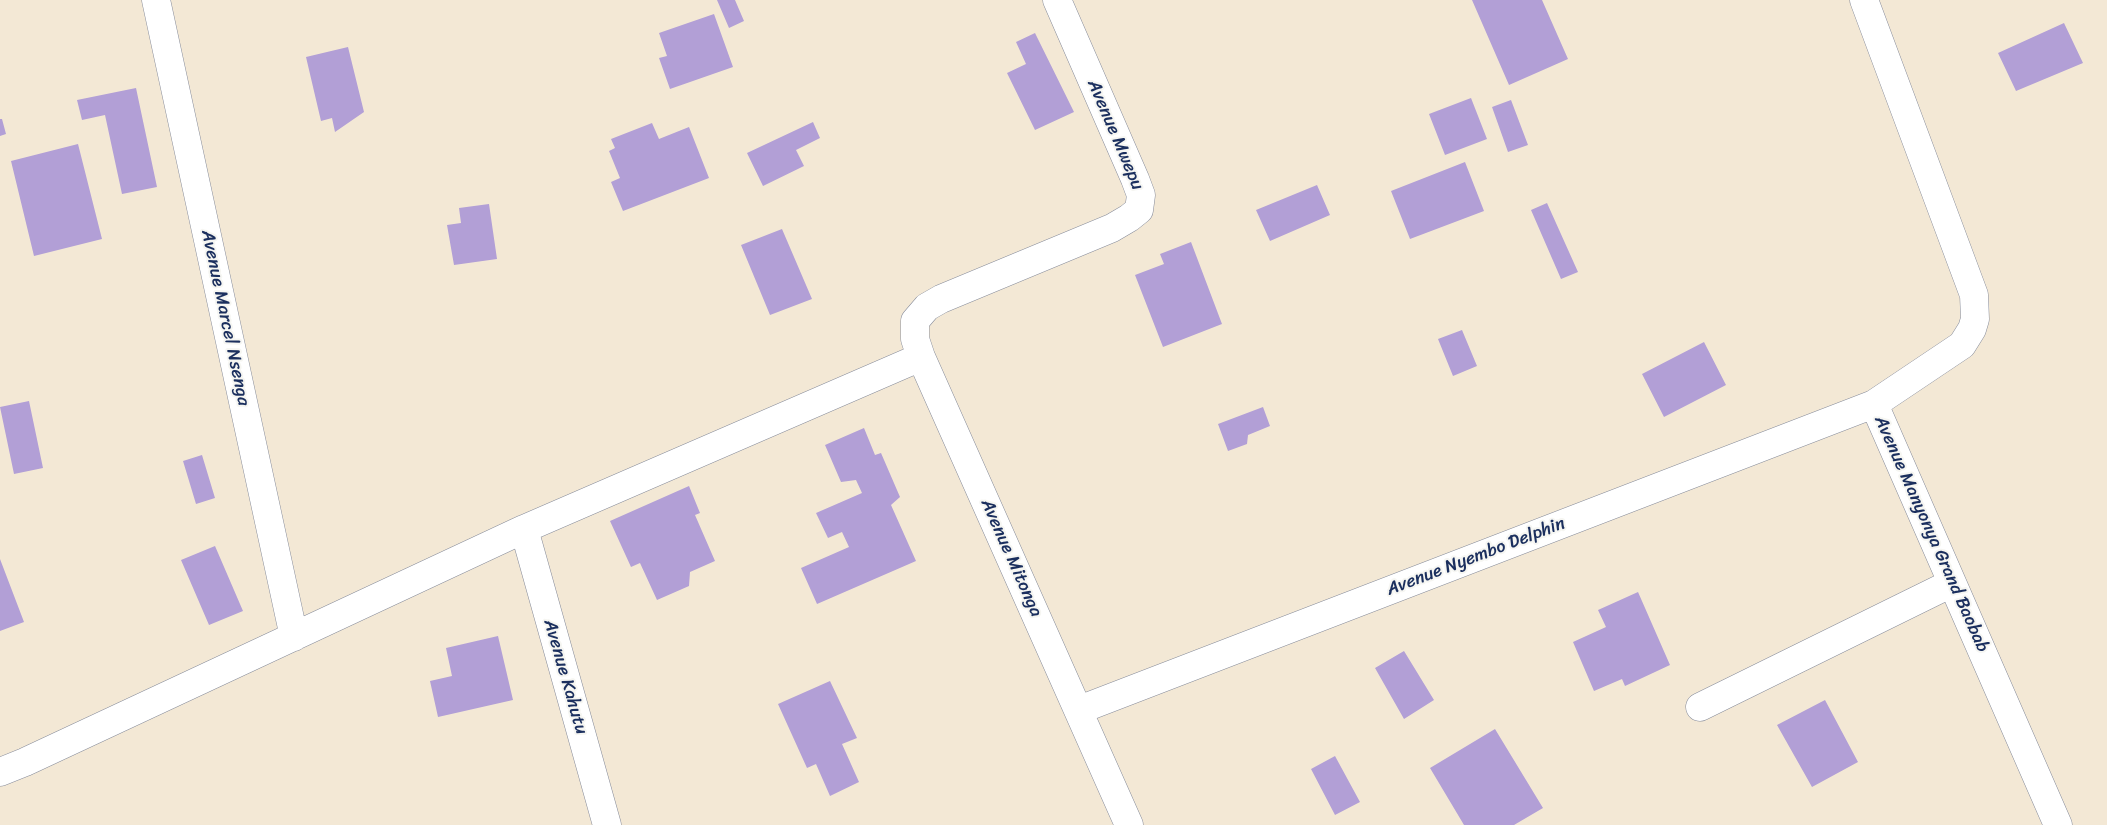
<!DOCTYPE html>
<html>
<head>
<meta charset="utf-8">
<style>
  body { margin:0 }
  canvas { display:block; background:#f3e8d5 }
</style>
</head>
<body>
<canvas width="2107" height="825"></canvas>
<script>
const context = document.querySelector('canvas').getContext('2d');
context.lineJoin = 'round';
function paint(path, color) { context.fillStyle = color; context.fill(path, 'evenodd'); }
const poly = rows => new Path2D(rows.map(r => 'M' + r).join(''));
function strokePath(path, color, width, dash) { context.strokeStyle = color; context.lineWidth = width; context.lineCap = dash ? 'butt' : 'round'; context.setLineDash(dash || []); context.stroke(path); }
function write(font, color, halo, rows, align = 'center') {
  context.font = font + ' Sriracha,sans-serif'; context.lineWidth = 4; context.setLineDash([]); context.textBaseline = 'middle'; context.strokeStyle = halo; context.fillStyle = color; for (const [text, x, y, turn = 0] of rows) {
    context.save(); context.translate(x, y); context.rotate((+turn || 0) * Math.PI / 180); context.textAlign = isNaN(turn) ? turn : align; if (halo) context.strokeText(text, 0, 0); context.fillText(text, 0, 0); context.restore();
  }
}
const building = poly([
  [717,0,735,0,744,21,729,28],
  [1472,0,1542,0,1568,59,1509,85],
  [714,14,733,67,670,89,659,58,667,56,659,33],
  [2064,23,2083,63,2016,91,1998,53],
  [1035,33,1074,112,1035,130,1007,73,1026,64,1016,42],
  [348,47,364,112,335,132,332,118,321,121,306,57],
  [136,88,157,187,122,194,105,115,82,120,77,100],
  [1471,98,1487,139,1445,155,1429,114],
  [1511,100,1528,145,1508,152,1492,107],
  [0,119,2,119,6,134,0,136],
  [813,122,820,138,796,150,804,166,763,186,747,153],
  [652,123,659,139,689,127,709,178,623,211,611,182,620,178,609,151,615,148,611,139],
  [78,144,102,239,34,256,11,161],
  [1465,162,1484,211,1410,239,1391,191],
  [1317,185,1330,215,1270,241,1256,210],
  [1547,203,1578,272,1561,279,1531,210],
  [489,204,497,259,454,265,447,225,461,223,459,208],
  [782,229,812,299,770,315,741,245],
  [1191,242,1222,324,1163,347,1135,275,1164,264,1160,254],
  [1462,330,1477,366,1453,376,1438,339],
  [1704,342,1726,385,1664,417,1642,374],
  [29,401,43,468,14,474,0,407],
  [1263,407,1270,426,1248,435,1247,444,1228,451,1218,424],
  [864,428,875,455,881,453,900,497,891,505,916,561,817,604,801,568,849,547,842,532,828,538,816,513,862,493,856,480,841,482,825,445],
  [202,455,215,498,196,504,183,461],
  [689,486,700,513,695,515,715,561,690,572,689,586,657,600,640,563,631,567,610,521],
  [215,546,243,611,209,625,181,560],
  [0,559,24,622,0,631],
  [1638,592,1670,665,1625,686,1622,679,1594,691,1573,642,1606,627,1598,610],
  [498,636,513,700,438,717,430,681,452,676,446,648],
  [1404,651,1434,700,1404,719,1375,668],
  [830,681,857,738,842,744,859,782,830,796,816,764,807,768,778,704],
  [1825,700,1858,762,1812,787,1777,725],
  [1495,729,1543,808,1514,825,1464,825,1430,768],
  [1335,756,1360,802,1335,815,1311,769]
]);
const minor = poly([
  [156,0,294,637],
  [1057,0,1135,179,1141,195,1139,210,1129,218,1112,228,941,299,927,307,915,321,915,339,921,357,1129,825],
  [1874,404,2058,825],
  [524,529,607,825],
  [1700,707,1952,583],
  [1079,710,1874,404,1962,345,1972,329,1975,319,1974,295,1864,0],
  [0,772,25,762,524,529,921,357]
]);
const streetNames = [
  ["Avenue Mwepu",1115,135,67],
  ["Avenue Marcel Nsenga",225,318,78],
  ["Avenue Manyonya Grand Baobab",1931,534,66],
  ["Avenue Nyembo Delphin",1476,557,-21],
  ["Avenue Mitonga",1011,558,66],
  ["Avenue Kahutu",565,677,74]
];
paint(building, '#b29fd6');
strokePath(minor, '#878c9a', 29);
strokePath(minor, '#fff', 28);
write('18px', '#1b2f5e', '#f6f6f2', streetNames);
</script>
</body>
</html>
